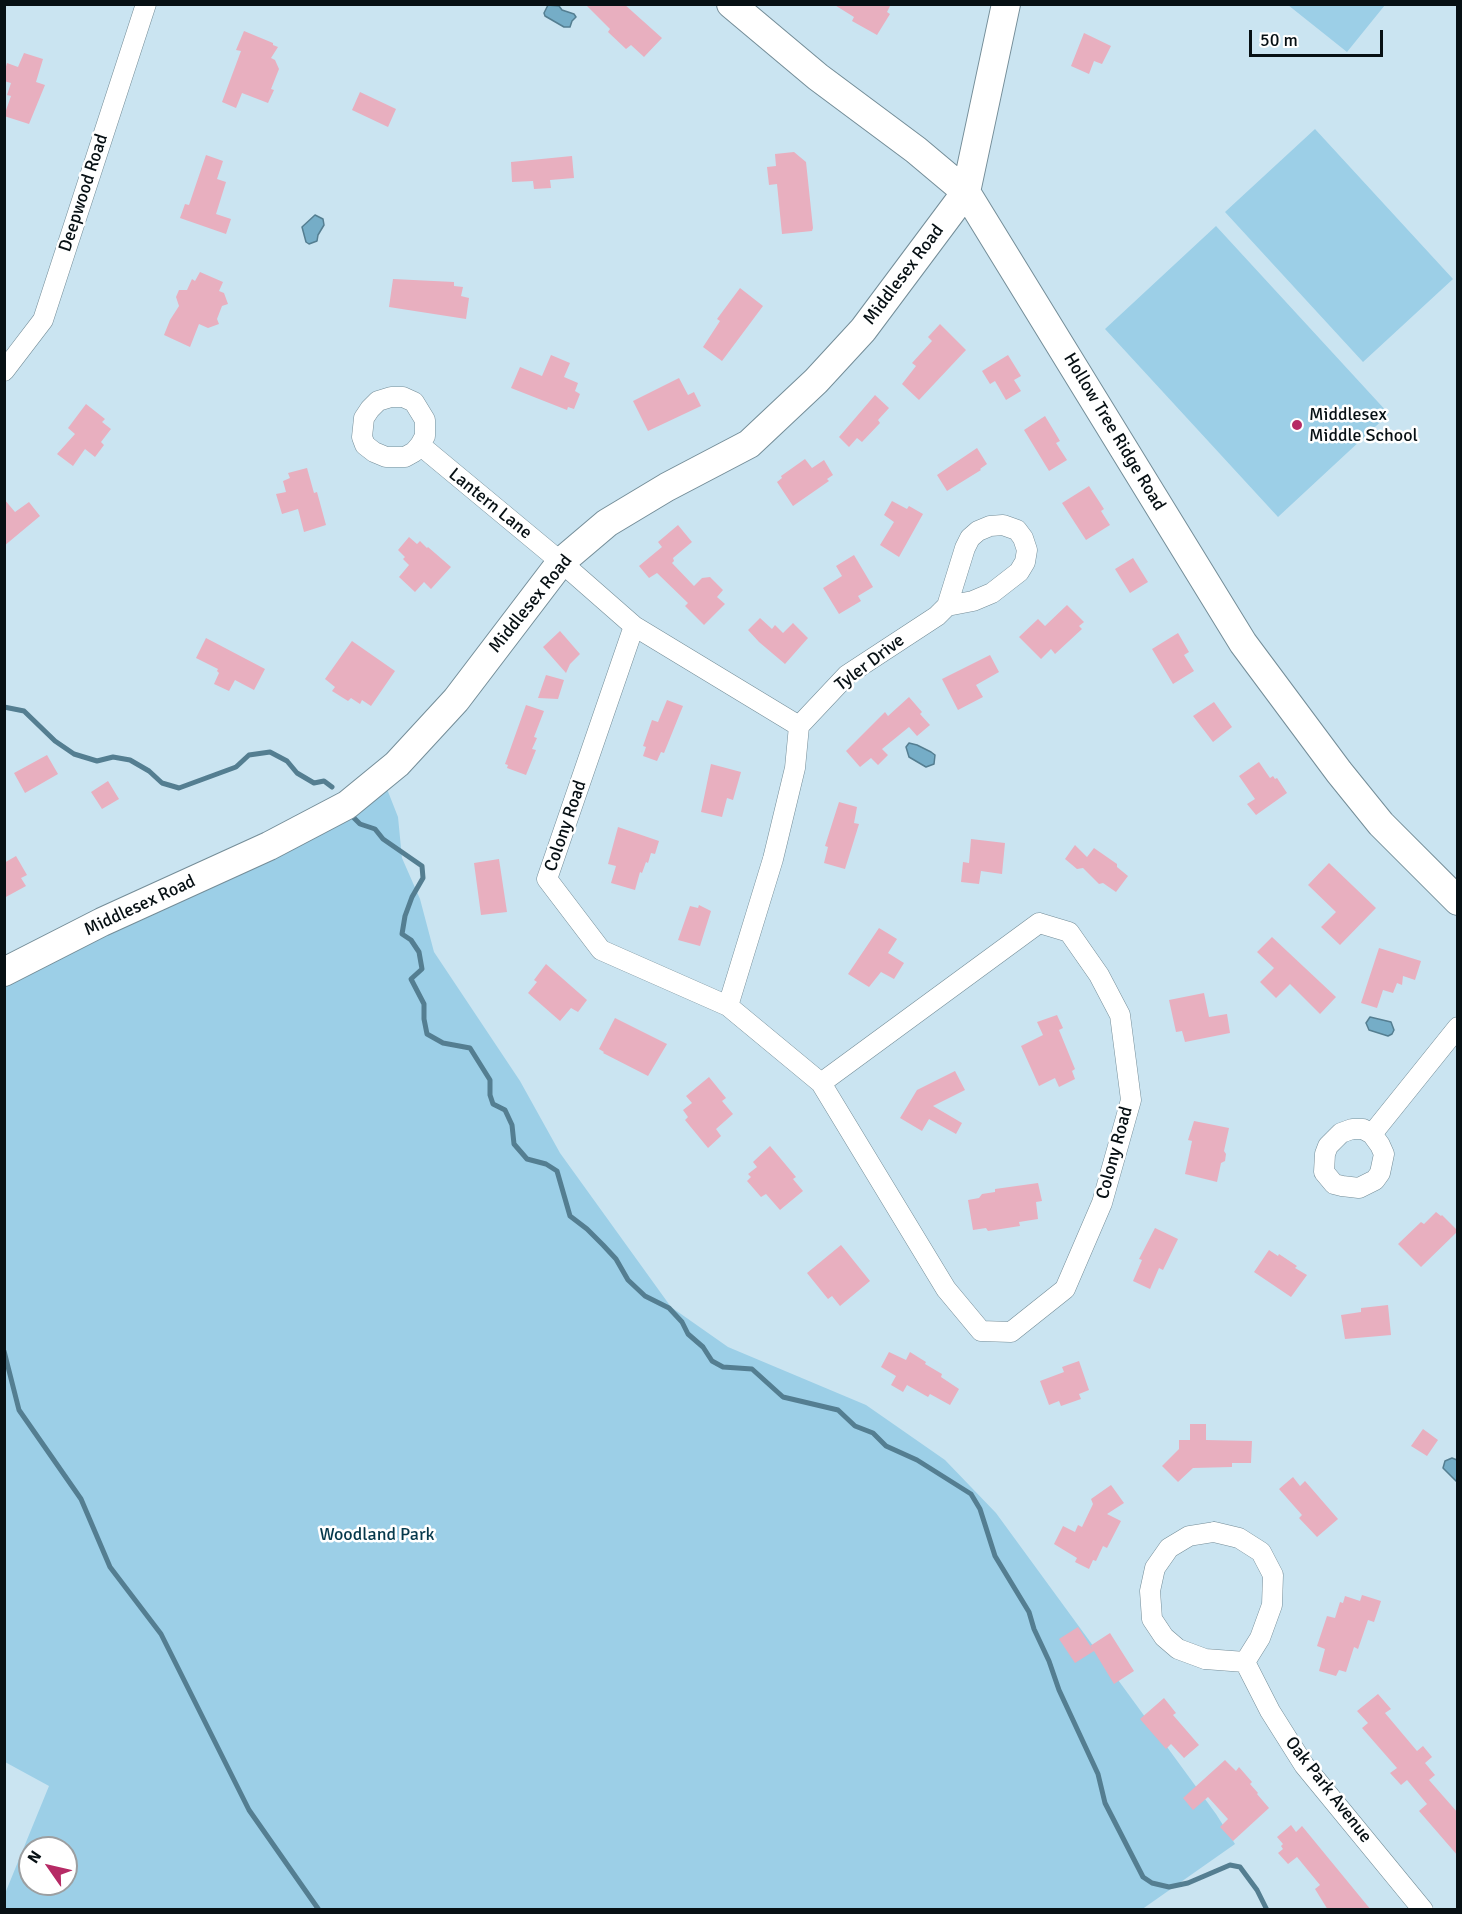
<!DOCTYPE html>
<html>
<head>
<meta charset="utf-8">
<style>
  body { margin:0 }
  #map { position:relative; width:1462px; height:1914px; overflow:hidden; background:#cae4f1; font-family:Signika,sans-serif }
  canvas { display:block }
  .frame { position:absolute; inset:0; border:6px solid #071014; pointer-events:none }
  .north { position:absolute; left:18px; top:1836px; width:60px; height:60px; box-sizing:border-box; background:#fff; border:2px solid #9c9fa1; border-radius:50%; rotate:304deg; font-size:16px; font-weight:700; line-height:24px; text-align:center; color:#071014 }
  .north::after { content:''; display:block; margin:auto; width:21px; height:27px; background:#b62a65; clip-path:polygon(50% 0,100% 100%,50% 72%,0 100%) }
  .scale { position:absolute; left:1249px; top:30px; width:134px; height:27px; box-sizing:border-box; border:3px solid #071014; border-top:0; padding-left:8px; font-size:18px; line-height:21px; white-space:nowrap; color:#071014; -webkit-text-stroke:4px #fff; paint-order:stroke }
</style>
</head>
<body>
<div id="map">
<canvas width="1462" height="1914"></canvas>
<div class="frame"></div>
<div class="north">N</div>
<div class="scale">50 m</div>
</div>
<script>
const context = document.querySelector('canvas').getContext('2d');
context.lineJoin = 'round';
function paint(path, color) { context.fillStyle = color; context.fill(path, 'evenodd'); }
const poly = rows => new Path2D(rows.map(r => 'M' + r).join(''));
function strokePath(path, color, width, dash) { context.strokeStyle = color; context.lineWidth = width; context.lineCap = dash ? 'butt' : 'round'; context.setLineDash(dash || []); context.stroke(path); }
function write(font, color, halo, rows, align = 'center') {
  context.font = font + ' Signika,sans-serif'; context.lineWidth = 5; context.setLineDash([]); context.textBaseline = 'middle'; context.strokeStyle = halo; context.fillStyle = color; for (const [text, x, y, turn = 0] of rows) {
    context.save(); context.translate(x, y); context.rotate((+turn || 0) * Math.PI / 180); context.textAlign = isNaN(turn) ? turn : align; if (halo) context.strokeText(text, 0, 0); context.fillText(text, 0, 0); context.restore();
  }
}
const green = poly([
  [1288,5,1385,5,1347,52],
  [1315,129,1453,279,1363,362,1225,212],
  [1216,226,1389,414,1278,517,1105,329],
  [387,789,398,817,402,858,420,899,434,952,520,1081,560,1153,671,1307,728,1347,866,1405,945,1460,996,1513,1216,1814,1235,1844,1141,1910,5,1910,4,1896,49,1786,5,1762,5,968],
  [30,1848,66,1848,66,1884,30,1884]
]);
const water = poly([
  [548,5,559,6,562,10,574,14,576,17,572,21,570,27,564,27,545,16,544,13,548,5],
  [315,215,323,219,324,225,318,235,317,241,309,244,306,242,302,227,315,215],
  [909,743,917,745,931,752,935,755,934,764,926,767,909,757,906,747,909,743],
  [1370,1017,1391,1022,1394,1030,1392,1034,1388,1036,1369,1030,1366,1023,1370,1017],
  [1452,1458,1457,1460,1457,1482,1443,1468,1445,1461,1452,1458]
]);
const stream = poly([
  [4,707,24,711,55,741,74,754,97,761,113,757,130,760,149,771,162,783,179,788,236,767,249,755,270,752,287,761,297,773,314,783,324,781,332,787],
  [354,818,360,824,375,829,383,839,422,866,423,878,412,897,405,916,402,934,411,940,419,952,422,969,411,979,424,1004,424,1019,427,1034,443,1043,470,1048,490,1080,490,1095,493,1104,505,1110,512,1125,514,1144,527,1159,546,1164,557,1171,570,1216,587,1229,603,1245,616,1259,628,1280,645,1296,669,1308,682,1322,688,1334,703,1347,712,1361,723,1367,752,1369,783,1397,838,1410,855,1426,873,1433,886,1446,917,1460,971,1494,980,1509,995,1556,1029,1612,1034,1629,1049,1661,1059,1690,1098,1774,1105,1803,1143,1877,1152,1883,1169,1887,1188,1883,1230,1865,1240,1867,1257,1890,1267,1910],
  [4,1351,19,1410,81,1499,110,1567,161,1634,249,1810,319,1910]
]);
const building = poly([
  [585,4,624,4,662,38,644,57,631,45,626,49,608,32,610,29],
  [833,4,891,4,887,12,890,14,877,35,852,21,854,17],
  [244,31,273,43,273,45,278,47,271,58,275,60,279,69,271,89,274,90,268,103,242,93,236,108,222,102,241,51,236,50],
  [1084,33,1111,46,1102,64,1094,61,1089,74,1071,66],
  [24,53,43,59,36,82,45,85,29,124,4,116,11,96,7,95,11,83,4,81,4,73,7,63,18,67],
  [360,92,396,109,388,127,352,110],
  [794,152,806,162,813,228,812,231,782,234,777,184,769,185,767,167,776,166,775,154],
  [206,155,223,161,217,179,226,182,216,214,231,219,226,234,180,218,185,204,189,205],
  [572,156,574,178,550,180,551,188,534,189,533,181,512,182,511,162],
  [200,272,223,282,219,291,224,293,228,304,222,306,217,319,219,324,208,328,199,324,190,347,164,335,170,320,179,306,176,297,179,290,187,290,192,279,195,281],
  [393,279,454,282,454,286,463,287,461,296,469,298,466,319,389,307],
  [740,288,763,306,722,361,703,347,720,321,717,319],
  [940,324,966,350,919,400,902,384,916,366,912,363,932,341,928,337],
  [551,355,570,363,564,377,578,383,575,391,580,394,574,409,568,407,567,410,511,388,520,367,542,376],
  [1008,355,1021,376,1014,380,1021,391,1006,400,995,381,990,384,982,371],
  [679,378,688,395,694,392,701,406,648,431,633,401],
  [875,395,889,408,878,420,880,423,862,442,857,438,849,447,839,437],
  [86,404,105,419,102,422,111,429,101,442,104,445,95,457,85,449,73,466,57,454,75,434,68,428],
  [1045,416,1060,441,1056,443,1067,460,1049,471,1024,430],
  [977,448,987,464,980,469,981,470,947,491,937,475],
  [805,459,812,468,824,460,833,475,827,479,829,481,793,506,777,482,782,478,781,476],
  [307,468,314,493,317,492,326,525,304,532,298,509,282,514,276,494,286,492,283,481,290,478,288,473],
  [1089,486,1104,509,1101,511,1110,525,1086,540,1062,503],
  [4,499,15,512,29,502,40,516,4,546],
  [892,501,907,509,909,506,923,514,899,557,880,545,894,522,884,515],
  [678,525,692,542,673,558,674,561,672,563,694,586,702,578,710,577,723,590,717,597,725,604,704,625,685,606,688,603,657,573,649,578,639,566,662,547,658,542],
  [409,537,417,544,420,541,427,548,428,547,451,567,431,589,424,582,415,592,399,577,409,565,403,559,405,557,398,550],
  [854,555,873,587,858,596,861,601,839,614,823,588,842,576,836,566],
  [1133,558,1148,582,1130,593,1115,569],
  [1067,605,1084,622,1079,626,1082,629,1055,654,1051,649,1041,659,1019,637,1038,619,1045,626],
  [760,618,772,629,775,625,783,633,793,623,808,638,785,664,759,642,748,630],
  [560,631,580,654,570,664,566,673,543,647],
  [1178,633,1189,652,1184,655,1194,671,1173,684,1152,649],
  [206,638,265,669,254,690,235,680,229,691,214,684,219,673,217,671,218,669,196,658],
  [352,641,395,671,371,706,362,700,360,704,351,698,348,701,332,691,335,687,325,679],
  [990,655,999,672,976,685,983,697,958,710,942,679],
  [546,675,564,680,558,699,538,698],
  [909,697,922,712,920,714,930,725,917,736,909,727,882,749,888,755,878,765,871,758,860,767,846,751,885,712,888,716],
  [667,700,683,706,664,753,661,752,657,761,643,756,646,747,643,746,652,720,658,722],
  [1214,702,1232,727,1213,742,1193,716],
  [526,705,544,711,534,737,537,738,532,749,536,750,526,775,507,768,508,765,505,764],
  [47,755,58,774,25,793,14,773],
  [1259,762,1270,778,1273,776,1275,779,1277,778,1287,793,1256,815,1247,804,1255,799,1239,776],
  [711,764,741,772,733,800,727,798,722,817,701,812],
  [108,781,119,799,102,809,91,792],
  [839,802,857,807,854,823,859,824,845,869,824,863,828,847,825,846],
  [618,827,659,841,655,854,651,853,648,863,646,862,642,873,640,872,635,890,611,883,616,866,608,864],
  [971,839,1005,843,1002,874,981,871,979,884,961,882,963,862,969,863],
  [1075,845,1087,857,1094,848,1117,864,1117,867,1128,876,1116,892,1103,883,1099,884,1083,868,1077,869,1065,859],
  [16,856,27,875,21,878,26,886,4,898,4,863],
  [499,859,507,912,481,915,474,863],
  [1329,863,1376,908,1340,945,1321,927,1336,912,1308,885],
  [699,905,711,911,700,946,678,940,690,906,698,908],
  [879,928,897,939,888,953,904,963,894,979,881,972,869,987,848,974],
  [1272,937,1336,997,1320,1014,1290,984,1276,998,1260,982,1274,968,1257,952],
  [1379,948,1421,961,1415,980,1403,976,1402,985,1397,983,1393,993,1383,990,1377,1008,1361,1003],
  [546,964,587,1000,578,1012,571,1008,560,1021,528,993,537,982,534,980],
  [1204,993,1209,1017,1227,1014,1230,1033,1185,1042,1182,1031,1176,1032,1169,1000],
  [1057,1015,1063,1028,1059,1030,1075,1069,1072,1071,1075,1079,1059,1087,1055,1078,1039,1086,1021,1046,1043,1035,1037,1022],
  [615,1018,667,1044,648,1076,603,1053,604,1052,599,1049],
  [955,1071,965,1090,933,1106,962,1123,956,1134,929,1119,922,1131,900,1118,917,1090],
  [709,1077,726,1098,722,1101,733,1114,716,1129,721,1136,708,1148,685,1120,688,1117,683,1110,692,1103,686,1096],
  [1194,1121,1229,1128,1224,1151,1226,1154,1225,1161,1221,1163,1217,1182,1185,1174,1192,1141,1188,1140],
  [770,1146,796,1177,793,1179,803,1191,780,1210,766,1194,761,1197,747,1181,751,1177,748,1174,757,1167,753,1162],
  [1038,1183,1042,1201,1036,1202,1038,1219,1019,1222,1020,1226,988,1231,986,1228,973,1230,968,1200,979,1198,982,1194,995,1192,995,1189],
  [1436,1212,1441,1216,1442,1215,1458,1231,1421,1267,1398,1244,1421,1222,1424,1224],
  [1155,1228,1178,1239,1163,1270,1159,1268,1150,1289,1133,1281,1142,1260,1139,1259],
  [841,1245,870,1281,840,1306,832,1296,828,1299,807,1273],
  [1269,1250,1278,1256,1279,1254,1297,1266,1295,1268,1307,1275,1291,1297,1254,1272],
  [1388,1305,1391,1335,1345,1339,1341,1315,1361,1312,1361,1308],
  [889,1352,906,1360,910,1352,926,1362,925,1364,942,1374,941,1377,959,1389,950,1405,930,1394,928,1397,907,1385,903,1392,891,1385,896,1376,881,1367],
  [1079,1361,1089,1390,1079,1394,1081,1399,1061,1406,1059,1401,1049,1405,1040,1381,1064,1372,1062,1367],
  [1190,1424,1206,1424,1206,1440,1252,1441,1251,1463,1232,1463,1232,1467,1193,1468,1178,1482,1162,1466,1179,1449,1179,1440,1190,1440],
  [1423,1429,1438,1440,1427,1456,1411,1446],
  [1293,1477,1300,1486,1305,1481,1338,1519,1317,1537,1299,1518,1302,1515,1279,1489],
  [1111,1485,1124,1503,1107,1514,1121,1521,1107,1548,1103,1546,1096,1561,1093,1560,1089,1569,1075,1562,1077,1558,1054,1544,1063,1526,1075,1532,1078,1525,1082,1527,1093,1504,1091,1499],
  [1362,1595,1381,1601,1374,1622,1368,1620,1358,1649,1354,1647,1346,1672,1339,1670,1336,1676,1319,1671,1325,1649,1317,1646,1327,1616,1335,1618,1340,1602,1343,1603,1345,1596,1360,1601],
  [1078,1627,1093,1650,1090,1646,1110,1633,1134,1671,1114,1684,1094,1651,1075,1663,1059,1639],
  [1378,1694,1391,1709,1385,1713,1417,1751,1423,1746,1432,1757,1425,1763,1435,1775,1429,1780,1458,1813,1458,1856,1419,1811,1427,1804,1407,1780,1401,1785,1390,1773,1397,1768,1362,1728,1368,1723,1357,1711],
  [1164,1698,1176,1713,1173,1715,1199,1745,1184,1758,1171,1744,1166,1749,1140,1719],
  [1225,1760,1236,1771,1239,1767,1252,1782,1250,1784,1258,1793,1257,1794,1269,1808,1233,1841,1220,1827,1228,1819,1208,1797,1193,1810,1183,1798],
  [1291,1825,1296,1832,1302,1826,1371,1910,1328,1910,1315,1889,1320,1885,1297,1857,1288,1864,1278,1853,1283,1849,1281,1846,1283,1844,1277,1837]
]);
const street = poly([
  [4,371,43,320,146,4],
  [420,445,425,436,425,420,414,402,403,397,391,397,378,401,370,409,364,418,362,437,365,445,374,452,386,457,405,457,414,452,420,445,561,562,634,626,799,726],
  [634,626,547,879,601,950,728,1006,821,1083],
  [799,726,847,675,937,616,947,606,965,548,970,538,978,531,990,526,1003,525,1017,530,1023,538,1027,550,1025,562,1019,572,992,593,973,601,947,606],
  [1039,923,1069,932,1099,975,1120,1015,1131,1100,1102,1203,1065,1289,1011,1332,981,1331,946,1289,821,1083,1039,923],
  [728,1006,773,859,795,768,799,726],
  [1352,1129,1363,1129,1372,1134,1380,1145,1384,1154,1380,1173,1375,1180,1359,1188,1342,1186,1334,1184,1324,1172,1325,1154,1328,1146,1341,1133,1352,1129],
  [1372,1134,1458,1027],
  [1214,1532,1239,1538,1261,1552,1273,1575,1272,1605,1260,1638,1245,1662,1205,1659,1178,1649,1164,1637,1152,1619,1150,1591,1155,1568,1169,1548,1189,1536,1214,1532],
  [1245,1662,1270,1711,1304,1765,1423,1910]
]);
const secondary = poly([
  [731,4,818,77,916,150,966,192,1243,643,1339,772,1381,824,1458,901],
  [4,972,102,922,269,846,347,805,397,764,456,700,561,562,607,523,667,487,749,444,816,381,863,330,966,192,1006,4]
]);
const markers = [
  [1297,425,6,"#b62a65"]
];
const streetNames = [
  ["Deepwood Road",84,193,-72],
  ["Middlesex Road",904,275,-53],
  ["Hollow Tree Ridge Road",1114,432,59],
  ["Lantern Lane",490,504,39],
  ["Middlesex Road",531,604,-51],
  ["Tyler Drive",870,663,-37],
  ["Colony Road",566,826,-71],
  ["Middlesex Road",140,906,-25],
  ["Colony Road",1115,1153,-75],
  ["Oak Park Avenue",1328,1790,52]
];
const poiNames = [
  ["Middlesex",1309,415],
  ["Middle School",1309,436]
];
const parkNames = [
  ["Woodland Park",377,1535]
];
paint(green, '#9ccfe7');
paint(water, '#75adc7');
strokePath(water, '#547e91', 1.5);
strokePath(stream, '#547e91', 5);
paint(building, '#e8afbf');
strokePath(street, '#748d98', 21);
strokePath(secondary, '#748d98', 30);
strokePath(street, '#fff', 20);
strokePath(secondary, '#fff', 28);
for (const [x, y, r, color] of markers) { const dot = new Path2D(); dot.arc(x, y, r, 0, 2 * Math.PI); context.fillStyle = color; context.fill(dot); strokePath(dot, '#fff', 2); }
write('18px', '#071014', '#fff', streetNames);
write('18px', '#071014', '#fff', poiNames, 'left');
write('18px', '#06394c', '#fff', parkNames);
</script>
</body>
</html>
